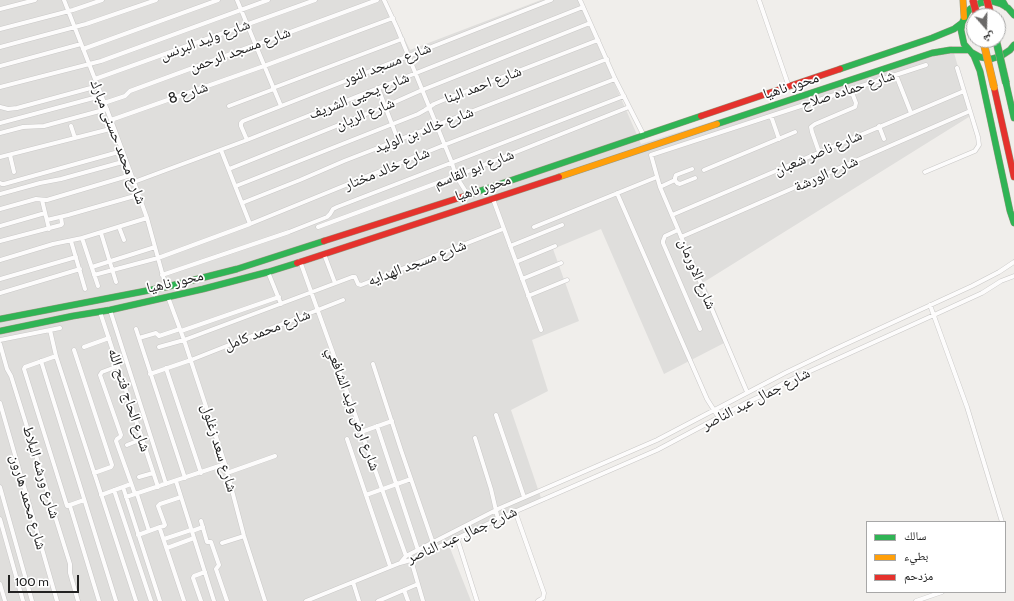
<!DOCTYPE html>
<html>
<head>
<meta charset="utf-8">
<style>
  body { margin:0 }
  #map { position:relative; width:1014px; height:601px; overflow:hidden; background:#f0eeeb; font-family:Cabin,"Noto Naskh Arabic",sans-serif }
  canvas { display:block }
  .legend { position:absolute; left:866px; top:521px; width:140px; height:72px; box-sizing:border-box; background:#fff; border:1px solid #a7a7a7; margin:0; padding:5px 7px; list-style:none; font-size:12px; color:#222 }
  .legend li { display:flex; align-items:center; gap:8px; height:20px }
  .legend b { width:20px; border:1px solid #a7a7a7 }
  .north { position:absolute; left:966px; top:8px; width:40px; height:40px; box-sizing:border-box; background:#fff; border:1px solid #a7a7a7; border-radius:50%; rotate:160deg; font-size:11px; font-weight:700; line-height:16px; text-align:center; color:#222 }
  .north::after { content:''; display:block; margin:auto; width:14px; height:18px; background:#6a6968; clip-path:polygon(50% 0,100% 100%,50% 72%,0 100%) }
  .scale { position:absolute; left:8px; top:575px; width:71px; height:18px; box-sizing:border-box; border:2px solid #222; border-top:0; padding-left:5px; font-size:12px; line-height:14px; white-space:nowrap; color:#222; -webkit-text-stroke:3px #fff; paint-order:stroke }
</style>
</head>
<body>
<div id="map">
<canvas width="1014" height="601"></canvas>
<ul class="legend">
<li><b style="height:5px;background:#30b455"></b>سالك</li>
<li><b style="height:5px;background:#ff9f0a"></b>بطيء</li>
<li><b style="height:5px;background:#e5322d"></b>مزدحم</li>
</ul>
<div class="north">ش</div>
<div class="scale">100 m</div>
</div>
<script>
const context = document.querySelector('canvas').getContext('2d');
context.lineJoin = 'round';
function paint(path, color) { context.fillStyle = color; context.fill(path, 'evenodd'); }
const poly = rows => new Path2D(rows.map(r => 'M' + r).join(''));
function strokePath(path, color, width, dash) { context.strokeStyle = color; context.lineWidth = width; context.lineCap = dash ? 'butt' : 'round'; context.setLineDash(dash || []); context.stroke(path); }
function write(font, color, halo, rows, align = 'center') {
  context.font = font + ' Cabin,"Noto Naskh Arabic",sans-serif'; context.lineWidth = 3.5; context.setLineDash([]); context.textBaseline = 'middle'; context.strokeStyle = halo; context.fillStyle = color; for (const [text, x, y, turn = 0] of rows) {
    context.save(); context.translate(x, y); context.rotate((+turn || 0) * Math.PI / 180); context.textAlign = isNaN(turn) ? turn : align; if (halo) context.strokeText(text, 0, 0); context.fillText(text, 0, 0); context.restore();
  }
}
const residential = poly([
  [0,0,386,0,410,50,541,0,578,0,641,144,952,46,972,115,704,282,728,341,664,374,601,229,553,249,579,321,532,340,548,391,511,410,541,498,448,543,471,601,0,601]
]);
const street = poly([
  [64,0,111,120,134,182,147,218,166,287],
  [237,0,281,106],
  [384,0,397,28,452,163,456,176,468,195],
  [580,0,615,79,644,136],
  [759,0,789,87],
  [0,9,35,0],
  [0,29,73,10,102,0],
  [0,47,86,24,156,0],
  [83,49,218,0],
  [0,66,81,44],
  [896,75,911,113],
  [95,79,315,0],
  [0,87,101,61,268,0],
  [273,88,402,39],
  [378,88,398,140],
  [104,103,125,96,130,91,377,0],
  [229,106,274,89],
  [0,107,8,109,17,108,98,86],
  [771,116,779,139],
  [111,120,264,66,393,18],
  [0,123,101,96],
  [71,126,75,138],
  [879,126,884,139],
  [0,133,23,127,44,126,107,109],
  [247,140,241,126,241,123,243,121,551,0],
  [221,150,250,224],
  [819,152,812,132,811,127,815,124,855,107,856,103,851,90],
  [10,155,14,172],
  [0,157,114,128],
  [229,169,386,106,422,90,590,23],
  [692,169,676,175,675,178,675,180,677,183,680,184,695,178],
  [704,170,795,132],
  [925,172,975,151,979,145,978,137,957,68],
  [134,182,247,140,583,7],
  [0,183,2,184,4,184,122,151],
  [236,186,418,114,425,110,434,104,441,101,598,40],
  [660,187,675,180],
  [617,193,707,399,719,418],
  [0,194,40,183,61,179,126,161],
  [493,199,541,330],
  [42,200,49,229],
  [242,203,300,180,344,161,607,59],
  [0,209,36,199,47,200,131,175],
  [672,215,964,91],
  [47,220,68,215,138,195],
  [0,226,45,213],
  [119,227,124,240],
  [318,227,456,176,629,107],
  [534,227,657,177],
  [678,230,665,236,663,241,663,243,700,329],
  [101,233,116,282],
  [681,237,970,111],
  [82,238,98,286],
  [0,241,61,225,62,224,61,217],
  [71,241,85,289],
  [510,246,562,225],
  [324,254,335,283],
  [0,260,53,244,82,238,147,218],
  [300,261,406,556],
  [516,262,555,246],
  [92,267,155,247],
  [268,272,281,304],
  [94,275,158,258,250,224,444,145,615,79],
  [162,275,289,232,327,217,330,214,333,209,337,207,624,96],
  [0,279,76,257],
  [522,279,561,263],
  [0,293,80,269],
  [528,296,567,280],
  [168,297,184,340,225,464,244,536,265,601],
  [930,305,967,407,1002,522],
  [110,310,166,484],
  [100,312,158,487],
  [136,329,185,478],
  [50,330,56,356,136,601],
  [181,331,279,297],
  [139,338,156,333,159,336,180,329],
  [0,340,60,328],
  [0,344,7,369,11,376,70,564,70,573,78,601],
  [84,347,109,338],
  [159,347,184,340,352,277,355,277,358,284,361,285,503,229],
  [74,350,112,465,111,467,94,473],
  [56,356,25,367,24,369,67,506,84,500],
  [41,361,116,601],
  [373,364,401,450,433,543],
  [118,366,102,372,100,375,121,435,120,437,117,439,116,441,135,494],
  [166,368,201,473],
  [150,374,191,360,343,300],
  [747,392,660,187,651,155,926,65],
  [0,403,57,601],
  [496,415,524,497],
  [377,426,418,550],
  [361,432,392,421],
  [475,438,491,489,498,519],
  [347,439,390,566],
  [127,445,142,439],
  [227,473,275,456],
  [139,477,153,473],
  [176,481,214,601],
  [0,487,32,601],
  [123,487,160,601],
  [114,490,151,601],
  [137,494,149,531],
  [101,495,131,484],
  [366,495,411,479],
  [126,497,225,464],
  [181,497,160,504,158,506,165,525,164,526,160,527,160,529,184,601],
  [70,506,99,601],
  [515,511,544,593,543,598,538,601],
  [0,519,23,601],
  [201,521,207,542,211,542,219,565,216,569,227,601],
  [192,531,203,527],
  [138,535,160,527],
  [457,538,477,601],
  [164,539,191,530],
  [222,543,244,536],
  [167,548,194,538],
  [411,560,423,601],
  [401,562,406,556,500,508,657,440,785,373,835,349,972,286,999,272,1014,262],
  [353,582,359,601],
  [0,584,5,601],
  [404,590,408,601],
  [201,601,193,578,194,576,205,572],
  [306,601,400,563,411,560,498,519,657,450,746,403,763,395,786,382,934,315,982,293,1001,281,1014,276],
  [378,601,418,584],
  [916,601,942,592]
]);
const fast = poly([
  [1002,0,1006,7],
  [1014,15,1008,8,1001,4,991,1,980,3,970,9,967,13,962,23,961,30,964,44,971,52,980,57,991,59,1001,56,1010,50,1014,45],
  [971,52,974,56,980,71,1010,211,1014,223],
  [840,69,932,38,954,29,962,23],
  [1006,83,1014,118],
  [717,124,932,53,950,50,969,50],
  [465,196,701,116],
  [0,319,166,287,237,269,324,241],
  [0,331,73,316,110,310,203,289,268,272,297,263]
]);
const slow = poly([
  [963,0,964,17],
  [559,177,717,124]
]);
const jam = poly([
  [994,87,1014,177],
  [701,116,840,69],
  [324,241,465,196],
  [297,263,559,177]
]);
const fastBridge = poly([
  [996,40,1006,83]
]);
const slowBridge = poly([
  [983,40,994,87]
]);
const jamBridge = poly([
  [973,0,977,16],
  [987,0,991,16]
]);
const streetNames = [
  ["شارع وليد البرنس",205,40,-20],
  ["شارع مسجد الرحمن",240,50,-20],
  ["شارع مسجد النور",387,64,-21],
  ["شارع احمد البنا",483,85,-21],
  ["محور ناهيا",791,86,-18],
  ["شارع حماده صلاح",848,90,-18],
  ["شارع 8",188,93,-19],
  ["شارع يحيى الشريف",359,96,-21],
  ["شارع الريان",365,114,-22],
  ["شارع خالد بن الوليد",424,130,-21],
  ["شارع محمد حسنى مبارك",118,142,69],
  ["شارع ناصر شعبان",818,153,-23],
  ["شارع خالد مختار",387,169,-22],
  ["شارع ابو القاسم",474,169,-21],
  ["شارع الورشة",826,174,-24],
  ["محور ناهيا",483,188,-18],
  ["شارع مسجد الهدايه",417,263,-21],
  ["شارع الاورمان",697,274,67],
  ["محور ناهيا",175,282,-13],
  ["شارع محمد كامل",267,330,-21],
  ["شارع جمال عبد الناصر",756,399,-27],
  ["شارع الحاج فتح الله",129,400,72],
  ["شارع ارض وليد الشافعي",353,409,70],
  ["شارع سعد زغلول",219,448,73],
  ["شارع ورشه البلاط",41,472,73],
  ["شارع محمد هارون",28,502,74],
  ["شارع جمال عبد الناصر",462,535,-24]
];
paint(residential, '#dfdedc');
strokePath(street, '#c9c8c7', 5);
strokePath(fast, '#999a82', 7);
strokePath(slow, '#999a82', 7);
strokePath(jam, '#999a82', 7);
strokePath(street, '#fdfcfc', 4);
strokePath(fast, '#30b455', 6);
strokePath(slow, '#ff9f0a', 6);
strokePath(jam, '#e5322d', 6);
strokePath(fastBridge, '#a79c86', 8, []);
strokePath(slowBridge, '#a79c86', 8, []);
strokePath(jamBridge, '#a79c86', 8, []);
strokePath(fastBridge, '#30b455', 7);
strokePath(slowBridge, '#ff9f0a', 7);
strokePath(jamBridge, '#e5322d', 7);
write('15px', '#222', '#fff', streetNames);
</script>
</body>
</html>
